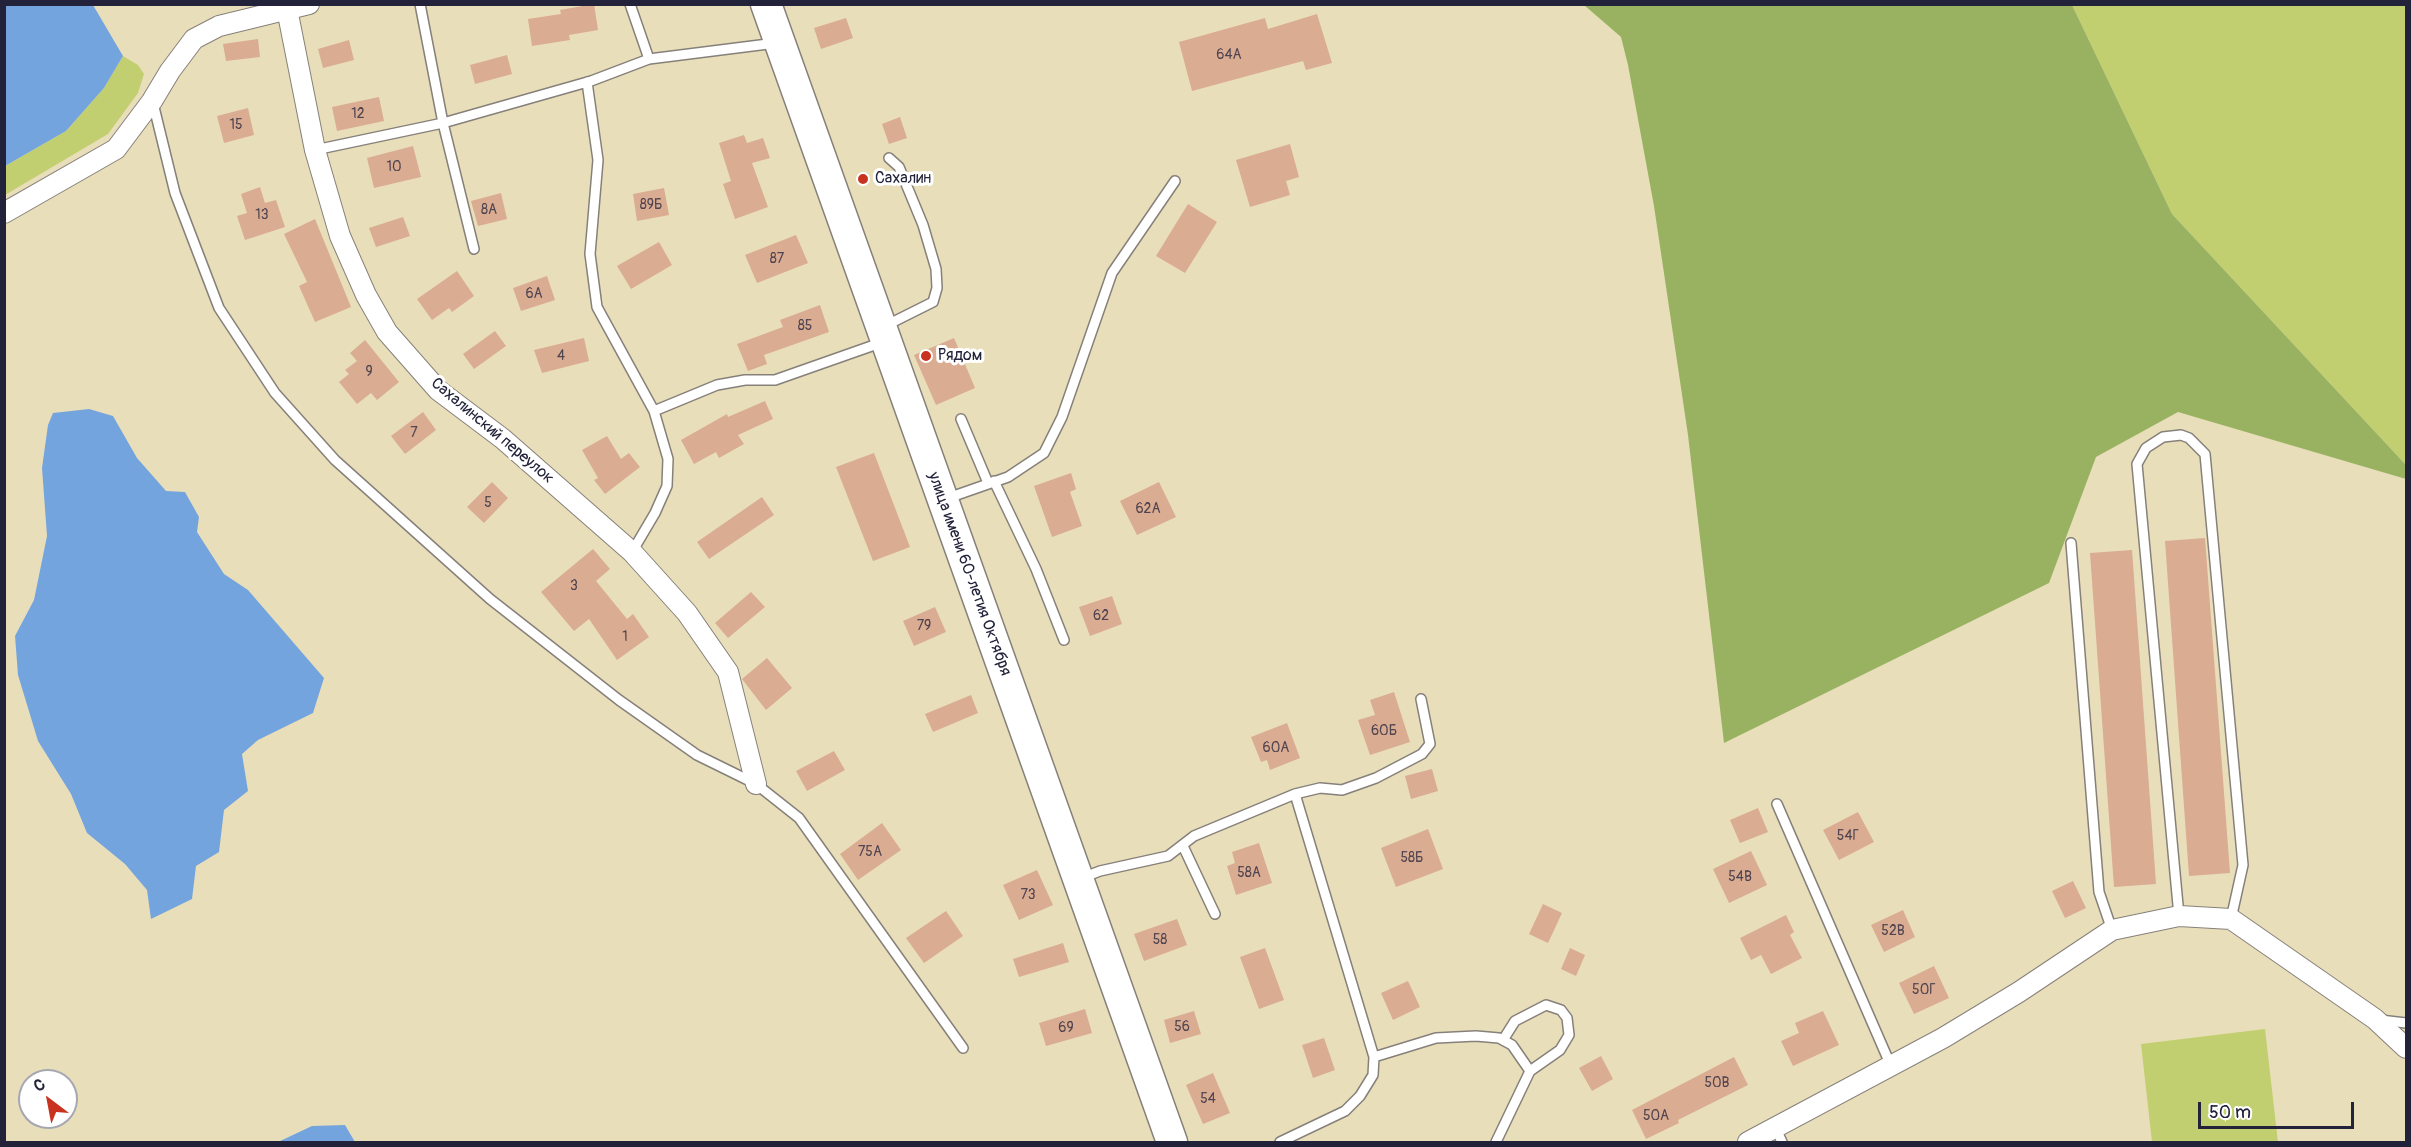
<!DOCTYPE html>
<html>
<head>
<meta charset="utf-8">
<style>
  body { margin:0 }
  #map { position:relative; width:2411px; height:1147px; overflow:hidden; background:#e9deba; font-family:Pangolin,sans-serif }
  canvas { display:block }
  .frame { position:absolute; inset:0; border:6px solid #22223b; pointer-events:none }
  .north { position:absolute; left:18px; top:1069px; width:60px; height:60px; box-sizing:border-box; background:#fff; border:2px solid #a7a7b1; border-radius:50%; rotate:328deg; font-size:16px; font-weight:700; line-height:24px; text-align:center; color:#22223b }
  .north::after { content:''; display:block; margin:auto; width:21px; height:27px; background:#c8321e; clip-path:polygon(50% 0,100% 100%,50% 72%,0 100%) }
  .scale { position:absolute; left:2198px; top:1102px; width:156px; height:27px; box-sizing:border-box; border:3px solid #22223b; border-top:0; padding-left:8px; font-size:18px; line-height:21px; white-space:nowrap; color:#22223b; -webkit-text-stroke:4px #fff; paint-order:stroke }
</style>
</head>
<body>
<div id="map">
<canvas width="2411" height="1147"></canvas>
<div class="frame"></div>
<div class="north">С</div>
<div class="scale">50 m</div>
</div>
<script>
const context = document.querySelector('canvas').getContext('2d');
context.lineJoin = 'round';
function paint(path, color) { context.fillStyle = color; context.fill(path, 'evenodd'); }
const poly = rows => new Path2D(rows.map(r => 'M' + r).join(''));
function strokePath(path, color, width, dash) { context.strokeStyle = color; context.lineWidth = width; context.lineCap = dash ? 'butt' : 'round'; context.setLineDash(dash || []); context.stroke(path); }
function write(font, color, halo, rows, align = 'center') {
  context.font = font + ' Pangolin,sans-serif'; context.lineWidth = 6; context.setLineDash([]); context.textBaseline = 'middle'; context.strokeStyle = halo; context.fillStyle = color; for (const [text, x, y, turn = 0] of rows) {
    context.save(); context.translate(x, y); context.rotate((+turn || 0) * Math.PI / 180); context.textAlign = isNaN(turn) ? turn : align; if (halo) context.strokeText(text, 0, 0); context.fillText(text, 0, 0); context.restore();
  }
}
const green = poly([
  [2072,5,2406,5,2406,465,2172,214],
  [123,56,138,65,144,74,138,93,108,134,5,195,5,166,66,131,104,88],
  [2265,1029,2278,1142,2152,1142,2141,1044]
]);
const forest = poly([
  [1584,5,2072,5,2172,214,2406,465,2406,479,2178,412,2096,457,2049,583,1724,743,1688,435,1654,206,1628,65,1621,37]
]);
const water = poly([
  [5,4,93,5,123,56,104,88,66,131,5,166],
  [89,409,113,416,137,458,166,491,185,492,199,517,197,532,224,574,248,590,324,678,313,713,258,740,242,754,248,791,224,810,219,852,196,866,192,899,151,919,147,890,125,864,87,833,71,794,38,741,18,675,15,636,34,600,47,536,42,468,48,425,53,413],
  [345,1125,355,1142,278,1142,312,1126]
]);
const building = poly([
  [594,4,598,30,569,35,570,40,532,46,528,19,561,14,560,10],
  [1317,14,1332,63,1306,70,1303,61,1192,91,1179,42,1265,18,1268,29],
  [846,18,853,38,821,49,814,28],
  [258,39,260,57,226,61,223,44],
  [349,40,354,60,323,68,318,49],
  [507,55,512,74,475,84,470,65],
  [379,97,384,121,337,131,332,107],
  [248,108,254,135,224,143,217,116],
  [900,117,907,138,889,144,882,124],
  [744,135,747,143,763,138,770,158,752,163,768,207,735,219,723,184,731,181,719,143],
  [1290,144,1299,177,1286,181,1290,195,1250,207,1236,160],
  [413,146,421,177,374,188,367,158],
  [260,187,265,203,276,200,285,227,245,240,237,216,247,213,241,194],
  [664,188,669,215,637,221,633,194],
  [501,193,507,219,478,226,471,201],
  [1188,204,1217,222,1185,273,1156,256],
  [403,217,410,236,376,247,369,228],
  [315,219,351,307,315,322,299,286,307,282,284,234],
  [796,235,808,263,757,283,745,255],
  [659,242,672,265,631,289,617,266],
  [457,271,474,296,452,312,449,308,432,320,417,299],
  [547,276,555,300,521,311,513,288],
  [820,305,829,332,764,355,767,364,748,371,737,344,783,327,780,320],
  [495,331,506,346,474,369,463,354],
  [584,338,589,361,542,373,534,350],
  [954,338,975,388,936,405,914,355],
  [365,340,399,382,377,400,371,393,357,404,339,382,349,374,345,370,357,361,350,353],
  [765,401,773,419,738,435,744,444,719,458,716,452,694,464,681,440,727,414,728,417],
  [423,412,436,430,405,454,391,436],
  [607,436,621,459,629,453,640,467,605,494,594,480,598,478,582,450],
  [874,453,910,547,873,561,836,467],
  [1071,473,1076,489,1070,492,1082,526,1052,537,1034,486],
  [492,482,508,498,484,523,467,507],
  [1159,482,1176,517,1137,535,1120,501],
  [762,497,774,515,709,559,697,542],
  [2205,538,2230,873,2189,876,2165,541],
  [593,549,610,569,596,581,627,619,633,614,649,637,617,660,589,619,574,631,541,592],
  [2132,550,2156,884,2114,887,2090,553],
  [751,592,765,607,728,638,715,623],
  [1112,596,1122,624,1090,636,1079,607],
  [935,607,946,632,914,646,903,621],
  [767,658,792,688,766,710,742,679],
  [1394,692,1410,742,1370,755,1358,720,1375,715,1370,700],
  [971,695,978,713,933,732,925,714],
  [1287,723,1300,758,1270,770,1267,760,1261,762,1251,737],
  [834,751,845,770,807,791,796,771],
  [1432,769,1438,791,1411,799,1405,776],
  [1758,808,1768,832,1740,843,1730,820],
  [1858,812,1874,842,1839,860,1823,830],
  [882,823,901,850,858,880,840,854],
  [1428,829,1443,869,1396,887,1381,848],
  [1259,843,1272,883,1236,895,1227,866,1235,863,1232,852],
  [1751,851,1767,885,1729,903,1713,869],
  [1037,870,1053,905,1019,920,1003,885],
  [2073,881,2086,908,2065,918,2052,891],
  [1543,904,1562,913,1548,943,1529,934],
  [1903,910,1915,937,1884,952,1871,925],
  [946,911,963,936,924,963,906,938],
  [1786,915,1794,932,1790,935,1802,958,1771,974,1761,955,1751,960,1740,938],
  [1177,919,1187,945,1144,961,1134,934],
  [1063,943,1069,962,1019,977,1013,959],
  [1265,948,1284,1000,1259,1009,1240,957],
  [1570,948,1585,955,1576,976,1561,969],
  [1934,966,1949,998,1914,1014,1899,983],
  [1408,981,1420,1007,1393,1020,1381,993],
  [1085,1009,1092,1033,1046,1046,1039,1023],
  [1194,1011,1201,1034,1170,1043,1164,1020],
  [1823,1011,1839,1045,1793,1066,1781,1041,1799,1033,1795,1023],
  [1324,1038,1335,1070,1313,1078,1302,1045],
  [1601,1056,1613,1079,1592,1091,1579,1068],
  [1734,1057,1748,1085,1678,1120,1679,1123,1646,1139,1632,1110],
  [1213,1073,1230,1113,1203,1124,1186,1085]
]);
const service = poly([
  [420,4,443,123,474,249],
  [630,4,649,59],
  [587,82,598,160,590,254,597,307,654,411,668,459,667,486,655,513,632,552],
  [153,103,175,193,219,308,275,393,335,460,490,599,619,700,697,755,756,784,799,818,963,1048],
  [315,150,443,123,591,81,649,59,776,43],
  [885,326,933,302,937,288,936,269,923,225,899,167,889,158],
  [654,411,717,385,745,380,775,380,883,342],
  [961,419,988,483],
  [994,481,1036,569,1064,640],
  [948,498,1008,477,1044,453,1062,417,1112,273,1175,181],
  [2071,543,2099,892,2112,930],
  [1295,794,1320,788,1342,790,1376,778,1422,754,1430,744,1421,699],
  [1777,804,1891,1066],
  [1183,846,1215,914],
  [1082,878,1100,871,1168,856,1194,836,1295,794,1374,1057,1373,1075,1360,1096,1345,1111,1280,1142],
  [2179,916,2137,464,2146,448,2163,437,2181,435,2189,438,2205,454,2243,865,2231,919],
  [2380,1020,2406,1023],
  [1374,1057,1436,1038,1476,1036,1499,1038,1512,1045,1530,1071],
  [1776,1129,1782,1142],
  [1496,1142,1530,1071,1560,1050,1569,1035,1567,1018,1561,1010,1546,1005,1515,1021,1503,1040]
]);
const minor = poly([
  [286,4,315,150,340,236,366,295,387,332,438,390,503,439,632,552,687,613,728,672,756,784],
  [4,213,116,149,152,101,170,71,194,39,219,26,309,4],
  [1748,1142,1943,1038,2019,992,2112,930,2179,916,2231,919,2375,1019,2406,1048]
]);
const primary = poly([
  [766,4,1172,1142]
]);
const markers = [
  [863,179,6,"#c8321e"],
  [926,356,6,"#c8321e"]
];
const numberNames = [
  ["64А",1229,55],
  ["12",358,114],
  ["15",236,125],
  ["10",394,167],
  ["89Б",651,205],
  ["8А",489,210],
  ["13",262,215],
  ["87",777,259],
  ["6А",534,294],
  ["85",805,326],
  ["4",561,356],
  ["9",369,372],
  ["7",414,433],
  ["5",488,503],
  ["62А",1148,509],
  ["3",574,586],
  ["62",1101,616],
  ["79",924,626],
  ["1",625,637],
  ["60Б",1384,731],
  ["60А",1276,748],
  ["54Г",1848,836],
  ["75А",870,852],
  ["58Б",1412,858],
  ["58А",1249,873],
  ["54В",1740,877],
  ["73",1028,895],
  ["52В",1893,931],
  ["58",1160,940],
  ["50Г",1924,990],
  ["56",1182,1027],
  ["69",1066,1028],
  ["50В",1717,1083],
  ["54",1208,1099],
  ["50А",1656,1116]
];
const poiNames = [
  ["Сахалин",875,179],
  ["Рядом",938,356]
];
const streetNames = [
  ["Сахалинский переулок",492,431,40],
  ["улица имени 60-летия Октября",969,574,70]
];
paint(green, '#c2cf70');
paint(forest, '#99b262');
paint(water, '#74a4de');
paint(building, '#daac91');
strokePath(service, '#86807a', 12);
strokePath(minor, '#86807a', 22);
strokePath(primary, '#86807a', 33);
strokePath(service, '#fff', 9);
strokePath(minor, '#fff', 20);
strokePath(primary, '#fff', 30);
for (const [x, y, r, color] of markers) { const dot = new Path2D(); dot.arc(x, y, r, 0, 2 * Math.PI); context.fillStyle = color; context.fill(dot); strokePath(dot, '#fff', 2); }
write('14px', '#504450', null, numberNames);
write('16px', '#22223b', '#fff', poiNames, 'left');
write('16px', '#22223b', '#fff', streetNames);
</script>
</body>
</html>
